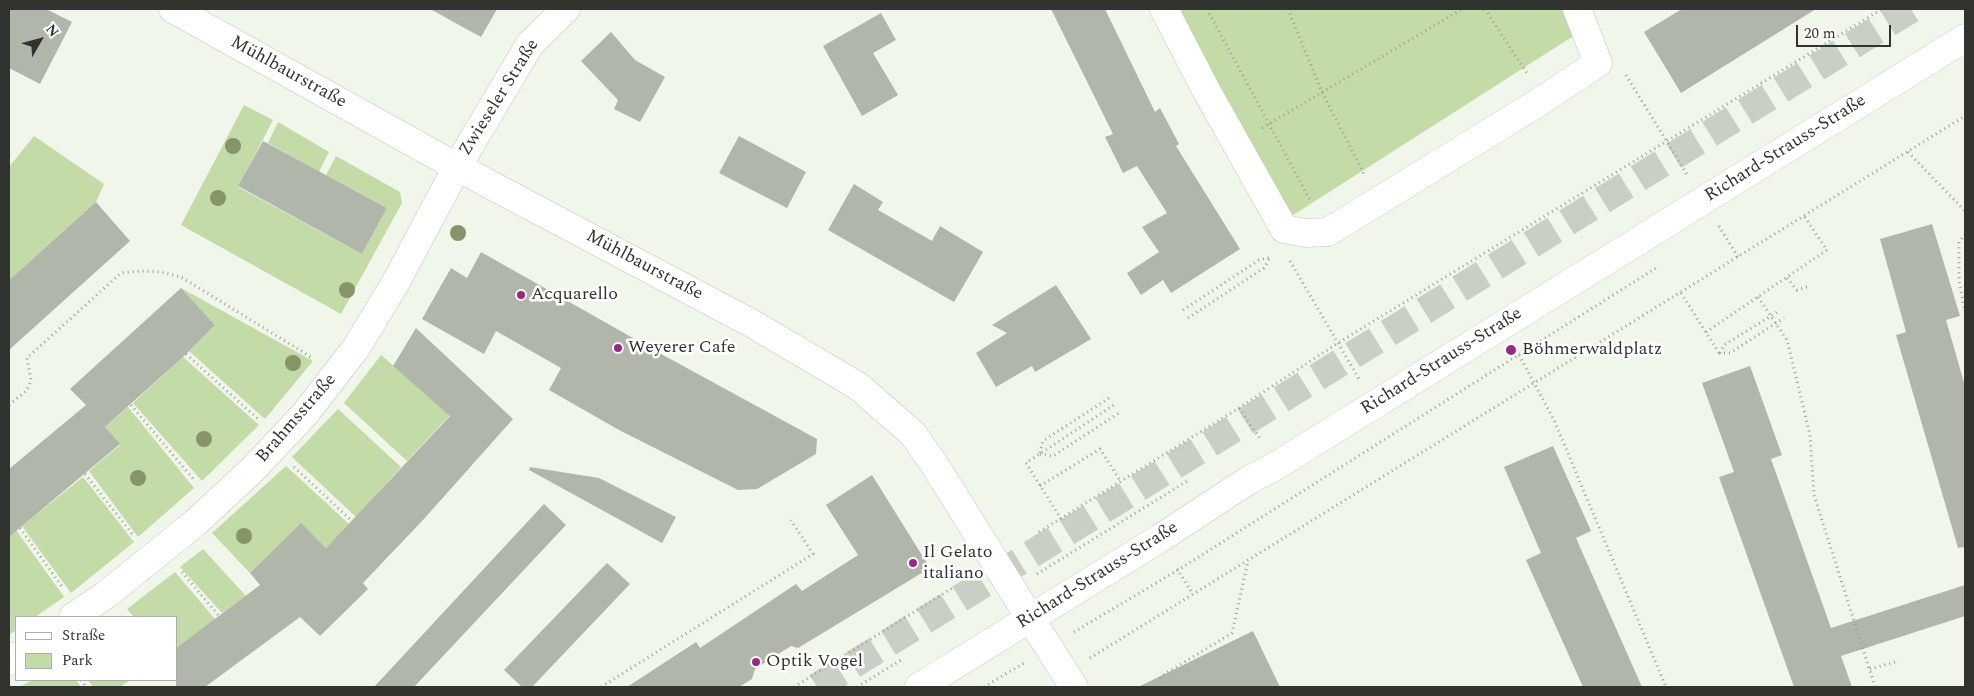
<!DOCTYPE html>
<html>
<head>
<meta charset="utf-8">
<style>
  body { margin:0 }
  #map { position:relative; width:1974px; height:696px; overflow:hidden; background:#f0f6ea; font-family:Spectral,serif }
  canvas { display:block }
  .frame { position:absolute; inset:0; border:10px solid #31332f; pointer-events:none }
  .legend { position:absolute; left:15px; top:616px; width:162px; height:65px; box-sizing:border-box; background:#fff; border:1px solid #adadac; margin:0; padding:6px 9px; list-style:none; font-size:15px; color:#31332f }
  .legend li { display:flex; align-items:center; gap:10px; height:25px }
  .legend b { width:25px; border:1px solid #adadac }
  .north { position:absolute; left:15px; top:15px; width:50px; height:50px; -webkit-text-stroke:4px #fff; paint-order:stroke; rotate:52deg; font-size:14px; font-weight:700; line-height:20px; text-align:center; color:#31332f }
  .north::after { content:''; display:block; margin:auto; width:18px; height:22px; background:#31332f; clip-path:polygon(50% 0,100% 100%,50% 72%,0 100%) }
  .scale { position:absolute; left:1796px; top:25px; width:95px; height:22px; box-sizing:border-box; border:2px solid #31332f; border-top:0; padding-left:6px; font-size:15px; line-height:18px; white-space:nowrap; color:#31332f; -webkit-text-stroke:4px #fff; paint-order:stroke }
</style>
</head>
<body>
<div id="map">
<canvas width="1974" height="696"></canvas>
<div class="frame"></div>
<ul class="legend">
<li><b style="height:6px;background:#fff"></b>Straße</li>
<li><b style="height:14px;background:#c3dba6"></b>Park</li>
</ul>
<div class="north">N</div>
<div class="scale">20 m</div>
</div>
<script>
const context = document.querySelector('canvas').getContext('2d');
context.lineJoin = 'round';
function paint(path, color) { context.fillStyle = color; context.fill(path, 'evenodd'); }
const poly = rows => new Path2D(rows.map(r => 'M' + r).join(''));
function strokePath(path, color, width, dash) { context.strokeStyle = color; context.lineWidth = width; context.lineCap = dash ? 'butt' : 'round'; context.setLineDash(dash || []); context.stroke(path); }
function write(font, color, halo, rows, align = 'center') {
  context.font = font + ' Spectral,serif'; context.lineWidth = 5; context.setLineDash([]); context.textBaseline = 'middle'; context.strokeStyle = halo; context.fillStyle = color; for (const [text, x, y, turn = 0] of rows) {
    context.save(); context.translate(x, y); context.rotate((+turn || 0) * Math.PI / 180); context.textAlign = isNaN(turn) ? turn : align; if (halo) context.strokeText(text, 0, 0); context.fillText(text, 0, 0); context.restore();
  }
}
const green = poly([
  [1174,9,1565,9,1575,35,1287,219],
  [244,105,273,120,238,187,362,254,387,208,326,175,336,156,400,192,402,203,341,314,181,225],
  [278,122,329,152,319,172,268,143],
  [34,136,104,184,96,202,9,280,9,167],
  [181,288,313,361,265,419,189,351,215,325],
  [381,355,450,415,407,461,344,403],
  [183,357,259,425,202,481,133,403],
  [128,407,194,488,138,537,89,471,120,445,105,427],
  [338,409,401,467,356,517,292,457],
  [286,466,349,524,326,548,301,524,250,573,212,533],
  [83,477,134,542,71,593,22,526],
  [16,530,64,597,35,617,16,617,16,630,9,635,9,536],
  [203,549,246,596,222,613,180,567],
  [175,572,215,619,176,648,176,617,134,617,127,609],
  [32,680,76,680,81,687,20,687],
  [88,680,131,680,120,687,93,687]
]);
const building = poly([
  [9,9,46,9,72,22,40,84,9,68],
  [430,9,497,9,481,37],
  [1051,9,1105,9,1155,112,1160,108,1179,144,1176,146,1240,249,1171,293,1163,280,1141,295,1127,273,1159,252,1142,227,1167,213,1137,166,1123,173,1105,137,1113,134],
  [1682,9,1816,9,1681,93,1644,32],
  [881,13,896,40,873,53,898,95,862,116,823,46],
  [611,32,635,60,665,77,640,122,614,109,618,100,581,61],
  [739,136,806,172,787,208,719,173],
  [263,141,387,208,362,254,238,186],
  [854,184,883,202,878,210,932,241,940,226,983,252,954,302,828,230],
  [96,202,130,241,9,350,9,280],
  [1932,224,1960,316,1946,320,1965,386,1965,547,1958,548,1896,335,1906,332,1880,239],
  [481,252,663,355,817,439,816,454,757,489,738,490,619,430,549,390,561,368,496,331,484,354,422,319,451,268,467,278],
  [1056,285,1091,339,1035,372,1032,366,996,387,976,353,1007,333,992,325],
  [181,288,215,325,183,357,105,427,120,444,9,537,9,469,86,405,70,389],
  [416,328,513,419,423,520,363,583,368,589,320,636,300,617,205,687,176,687,176,648,260,585,250,573,301,523,326,548,450,416,393,366],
  [1750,366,1782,455,1771,459,1831,628,1965,585,1965,616,1841,656,1852,687,1794,687,1719,477,1734,472,1702,383],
  [1553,446,1591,531,1576,538,1642,687,1583,687,1526,560,1541,553,1504,467],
  [530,467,599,478,676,517,662,543,529,470],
  [872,475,930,568,798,648,791,646,755,669,752,679,739,687,627,687,696,642,700,648,796,584,802,591,858,555,826,505],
  [544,504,566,525,414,687,374,687],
  [607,563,630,584,532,687,522,687,504,670],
  [1253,631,1280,687,1138,687]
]);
const highwayTunnel = poly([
  [817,687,1911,9]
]);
const path = poly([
  [1207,9,1311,202],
  [1288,9,1322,92,1364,174],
  [1485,9,1528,75],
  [1626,75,1688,176],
  [1262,128,1462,9],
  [1908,152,1965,211],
  [1719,226,1738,257],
  [1965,234,1959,243,1959,282,1965,311],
  [1290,261,1359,379],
  [1787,278,1797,290,1807,287],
  [1681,293,1719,353],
  [1758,297,1787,340,1810,435,1814,495,1875,687],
  [1183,310,1259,260,1272,257],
  [1188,318,1264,268,1269,259],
  [1706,332,1827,250,1804,216],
  [1719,353,1730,353,1784,318],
  [1720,353,1724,345,1779,311],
  [186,354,258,419],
  [1519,355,1554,420,1666,687],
  [9,405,27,390,31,380,27,358,121,273,141,271,161,272,181,277,311,357],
  [131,405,195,481],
  [1239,408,1261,440],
  [1040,453,1043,441,1109,398],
  [1040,454,1053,456,1119,413],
  [294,467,352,521],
  [85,474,133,535],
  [1040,486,1100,449,1121,482],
  [1061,519,1026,463,1114,405],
  [20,528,63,588],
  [1039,532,1239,408,1338,343,1882,9],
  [1177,569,1193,594],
  [182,572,219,616],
  [1037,574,1189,480],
  [1074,632,1178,570,1656,268],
  [1090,658,1965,116],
  [1870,669,1899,661],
  [81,680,86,687],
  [601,687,813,554,791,520],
  [794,687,954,587],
  [857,687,901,660],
  [984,687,1024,663],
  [1165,687,1160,677,1232,633,1248,561]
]);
const street = poly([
  [1164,9,1206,90,1284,229,1306,233,1328,232,1544,99,1598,63,1577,9],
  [73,617,107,594,195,523,251,471,304,415,356,348,396,282,457,167,530,44,566,9],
  [1030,618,1074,687],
  [9,661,16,656]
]);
const secondary = poly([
  [173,9,457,167,751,323,858,386,913,434,936,467,1030,618],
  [919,687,1162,537,1249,480,1274,467,1965,38]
]);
const trees = [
  [233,146],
  [218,198],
  [458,233],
  [347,290],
  [293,363],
  [204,439],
  [138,478],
  [244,536]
];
const markers = [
  [521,295,5,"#9b2783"],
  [618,348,5,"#9b2783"],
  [1511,350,6,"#9b2783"],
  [913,563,5,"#9b2783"],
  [756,662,5,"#9b2783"]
];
const streetNames = [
  ["Mühlbaurstraße",288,73,29],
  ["Zwieseler Straße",500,98,-58],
  ["Richard-Strauss-Straße",1786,149,-32],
  ["Mühlbaurstraße",644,266,28],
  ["Richard-Strauss-Straße",1442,362,-32],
  ["Brahmsstraße",297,419,-49],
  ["Richard-Strauss-Straße",1098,576,-32]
];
const poiNames = [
  ["Acquarello",531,295],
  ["Weyerer Cafe",628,348],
  ["Böhmerwaldplatz",1522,350],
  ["Il Gelato",923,553],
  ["italiano",923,574],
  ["Optik Vogel",766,662]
];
paint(green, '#c3dba6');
paint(building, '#b1b6ab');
strokePath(highwayTunnel, '#cacfc5', 28, [28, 14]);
strokePath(street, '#c3c9bd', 29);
strokePath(secondary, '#c3c9bd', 29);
strokePath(path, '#9ca097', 3, [1, 4]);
strokePath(street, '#fff', 28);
strokePath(secondary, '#fff', 28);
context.fillStyle = '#859469';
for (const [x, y] of trees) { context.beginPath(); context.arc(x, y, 8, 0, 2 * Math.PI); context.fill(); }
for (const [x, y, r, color] of markers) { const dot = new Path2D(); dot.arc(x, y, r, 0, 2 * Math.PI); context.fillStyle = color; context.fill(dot); strokePath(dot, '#fff', 2); }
write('18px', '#31332f', '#fff', streetNames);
write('18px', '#31332f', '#fff', poiNames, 'left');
</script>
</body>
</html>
